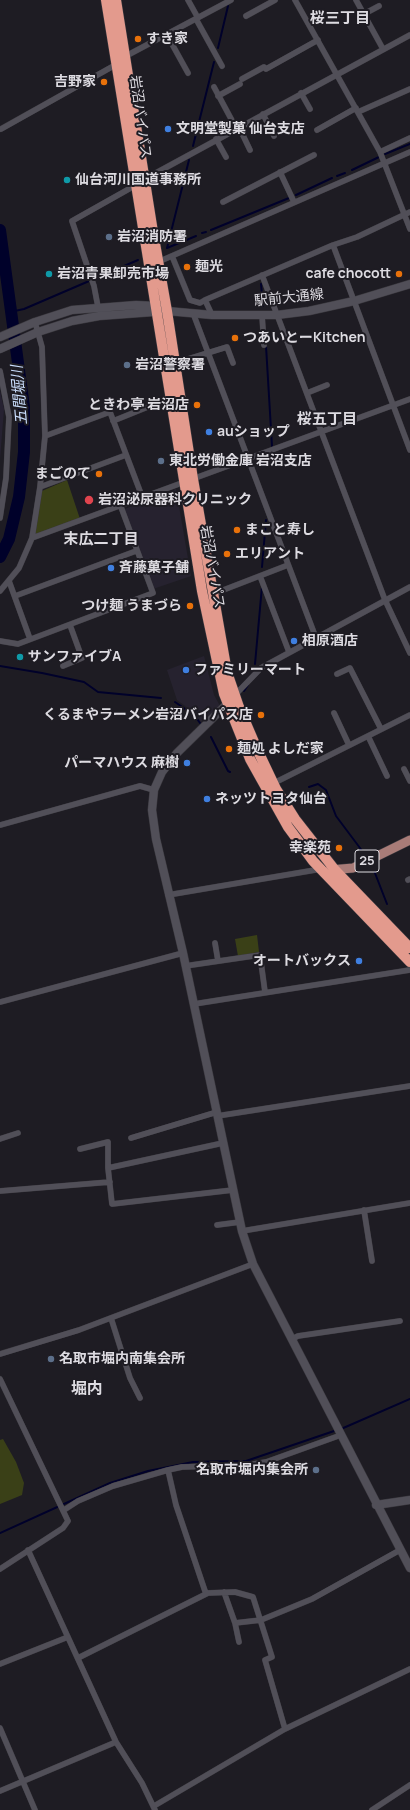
<!DOCTYPE html>
<html>
<head>
<meta charset="utf-8">
<style>
  body { margin:0 }
  canvas { display:block; background:#1e1c23 }
</style>
</head>
<body>
<canvas width="410" height="1810"></canvas>
<script>
const context = document.querySelector('canvas').getContext('2d');
context.lineJoin = 'round';
function paint(path, color) { context.fillStyle = color; context.fill(path, 'evenodd'); }
const poly = rows => new Path2D(rows.map(r => 'M' + r).join(''));
function strokePath(path, color, width, dash) { context.strokeStyle = color; context.lineWidth = width; context.lineCap = dash ? 'butt' : 'round'; context.setLineDash(dash || []); context.stroke(path); }
function write(font, color, halo, rows, align = 'center') {
  context.font = font + ' Manrope,"Noto Sans JP",sans-serif'; context.lineWidth = 4; context.setLineDash([]); context.textBaseline = 'middle'; context.strokeStyle = halo; context.fillStyle = color; for (const [text, x, y, turn = 0] of rows) {
    context.save(); context.translate(x, y); context.rotate((+turn || 0) * Math.PI / 180); context.textAlign = isNaN(turn) ? turn : align; if (halo) context.strokeText(text, 0, 0); context.fillText(text, 0, 0); context.restore();
  }
}
const built = poly([
  [176,489,191,576,153,589,124,513,125,509],
  [204,656,214,695,220,706,201,722,192,711,177,700,167,670]
]);
const industrial = poly([
  [0,391,4,409,0,459]
]);
const green = poly([
  [67,480,80,519,35,536,42,491],
  [257,935,259,952,238,956,235,939],
  [3,1439,16,1462,24,1483,22,1495,0,1504,0,1440]
]);
const stream = poly([
  [218,48,228,6],
  [193,146,214,62],
  [385,154,410,144],
  [352,170,379,157],
  [337,176,345,173],
  [296,195,332,178],
  [211,230,289,198],
  [202,233,206,232],
  [167,248,189,160],
  [167,248,196,236],
  [261,284,263,306],
  [10,312,24,309,138,260],
  [266,346,272,446],
  [262,567,266,520],
  [255,664,262,586],
  [0,666,42,673,84,682,98,692,161,698],
  [244,691,248,685],
  [175,702,194,715,200,723],
  [211,737,228,771,230,772],
  [309,787,318,784,326,790,336,816,363,852],
  [373,868,387,904],
  [341,1429,410,1399],
  [0,1533,110,1483,148,1471,193,1462,246,1461,337,1430]
]);
const river = poly([
  [0,230,24,407,24,452,19,497,9,539,0,557]
]);
const street = poly([
  [188,0,198,18],
  [295,0,380,152,410,229],
  [356,0,383,49],
  [364,14,379,6],
  [246,16,275,0],
  [196,19,222,66],
  [167,35,188,73],
  [126,56,231,0],
  [242,79,264,67,266,69,318,40],
  [214,87,236,128],
  [301,93,310,109],
  [218,96,240,84],
  [358,112,410,89],
  [263,114,274,136],
  [239,127,250,150],
  [1,129,117,64],
  [317,130,356,108],
  [216,139,226,157],
  [380,152,410,138],
  [280,172,294,202],
  [143,180,410,35],
  [223,202,314,155],
  [333,245,410,450],
  [172,256,190,300,200,303,205,300],
  [158,262,410,152],
  [262,275,385,600,410,653],
  [98,307,94,286,72,221,136,185],
  [193,313,316,638],
  [212,315,205,300,333,245,357,237,410,212],
  [262,315,264,345],
  [175,363,227,347,233,363],
  [0,371,9,417,6,478,0,518],
  [307,393,327,385],
  [113,421,170,398],
  [45,436,110,412,143,499],
  [40,487,126,455],
  [32,538,410,399],
  [260,576,289,652],
  [9,581,30,639],
  [0,591,19,568,32,538,40,487,45,436,42,347,35,322],
  [213,594,288,565],
  [15,596,136,551],
  [0,641,18,644,153,593,121,507],
  [63,666,82,658,70,625],
  [337,674,350,668,381,729],
  [235,695,261,668,410,587],
  [334,713,349,745],
  [368,736,387,776],
  [404,769,410,781],
  [274,783,410,715],
  [0,825,140,786,154,790],
  [408,880,410,879],
  [168,895,321,869],
  [215,943,218,961],
  [185,966,260,955,265,992],
  [0,1002,183,953],
  [194,1004,410,970],
  [217,1116,410,1086],
  [131,1138,217,1112],
  [0,1139,18,1133],
  [223,1143,108,1168,112,1204,233,1190],
  [80,1149,108,1142,108,1168],
  [0,1191,110,1182],
  [364,1210,372,1261],
  [217,1225,240,1222],
  [242,1231,410,1203],
  [111,1318,130,1378,140,1398],
  [292,1339,298,1336,400,1321],
  [0,1354,79,1330,253,1264],
  [0,1379,68,1521,63,1528,0,1569],
  [168,1470,176,1505,206,1594],
  [64,1510,78,1501,113,1486,168,1470,182,1467,247,1465,266,1462,341,1435],
  [28,1550,116,1742,142,1783,155,1810],
  [224,1592,235,1623],
  [239,1642,235,1623,261,1620,312,1599,400,1550],
  [78,1658,208,1593,235,1592,253,1597,272,1657,265,1660,285,1729],
  [0,1664,68,1637],
  [0,1728,35,1810],
  [0,1791,116,1742],
  [154,1806,285,1729,410,1669],
  [372,1810,410,1785]
]);
const secondary = poly([
  [0,337,35,322,72,310,136,305,155,306,161,308],
  [0,349,38,332,72,321,99,316,167,311,212,315,277,315,309,311,354,301,410,284],
  [227,704,177,753,162,772,154,790,152,810,156,839,183,953,242,1231,253,1264,410,1568],
  [376,1505,410,1500]
]);
const primary = poly([
  [330,870,353,868,410,840]
]);
const highway = poly([
  [106,0,202,591,224,694,250,759,288,827,313,861,410,962],
  [116,0,153,232,167,311,193,479,227,672,239,707,257,749,276,789,295,819,335,870,410,948]
]);
const markers = [
  [138,39,4,"#e8710a"],
  [104,82,4,"#e8710a"],
  [168,129,4,"#3f7fe0"],
  [67,180,4,"#0f9aa8"],
  [109,237,4,"#5c6f8a"],
  [187,267,4,"#e8710a"],
  [49,274,4,"#0f9aa8"],
  [399,274,4,"#e8710a"],
  [235,338,4,"#e8710a"],
  [127,365,4,"#5c6f8a"],
  [197,405,4,"#e8710a"],
  [209,432,4,"#3f7fe0"],
  [161,461,4,"#5c6f8a"],
  [99,474,4,"#e8710a"],
  [89,500,5,"#e0444e"],
  [237,530,4,"#e8710a"],
  [227,554,4,"#e8710a"],
  [111,568,4,"#3f7fe0"],
  [190,606,4,"#e8710a"],
  [294,641,4,"#3f7fe0"],
  [20,657,4,"#0f9aa8"],
  [186,670,4,"#3f7fe0"],
  [261,715,4,"#e8710a"],
  [229,749,4,"#e8710a"],
  [187,763,4,"#3f7fe0"],
  [207,799,4,"#3f7fe0"],
  [339,848,4,"#e8710a"],
  [359,961,4,"#3f7fe0"],
  [51,1359,4,"#5c6f8a"],
  [316,1470,4,"#5c6f8a"]
];
const shields = [
  [367,861,24]
];
const shieldNames = [
  ["25",367,861]
];
const poiNames = [
  ["すき家",146,39],
  ["吉野家",96,82,"right"],
  ["文明堂製菓 仙台支店",176,129],
  ["仙台河川国道事務所",75,180],
  ["岩沼消防署",117,237],
  ["麺光",195,267],
  ["岩沼青果卸売市場",57,274],
  ["cafe chocott",391,274,"right"],
  ["つあいとーKitchen",243,338],
  ["岩沼警察署",135,365],
  ["ときわ亭 岩沼店",189,405,"right"],
  ["auショップ",217,432],
  ["東北労働金庫 岩沼支店",169,461],
  ["まごのて",91,474,"right"],
  ["岩沼泌尿器科クリニック",98,500],
  ["まこと寿し",245,530],
  ["エリアント",235,554],
  ["斉藤菓子舗",119,568],
  ["つけ麺 うまづら",182,606,"right"],
  ["相原酒店",302,641],
  ["サンファイブA",28,657],
  ["ファミリーマート",194,670],
  ["くるまやラーメン岩沼バイパス店",253,715,"right"],
  ["麺処 よしだ家",237,749],
  ["パーマハウス 麻樹",179,763,"right"],
  ["ネッツトヨタ仙台",215,799],
  ["幸楽苑",331,848,"right"],
  ["オートバックス",351,961,"right"],
  ["名取市堀内南集会所",59,1359],
  ["名取市堀内集会所",308,1470,"right"]
];
const streetNames = [
  ["岩沼バイパス",140,117,82],
  ["駅前大通線",289,298,-6],
  ["岩沼バイパス",212,567,80]
];
const neighbourhoodNames = [
  ["桜三丁目",340,19],
  ["桜五丁目",327,420],
  ["末広二丁目",101,540]
];
const waterNames = [
  ["五間堀川",20,395,-95]
];
const quarterNames = [
  ["堀内",87,1390]
];
paint(built, '#26222f');
paint(industrial, '#262131');
paint(green, '#3a4017');
strokePath(stream, '#00012a', 2);
strokePath(river, '#00012a', 12);
strokePath(street, '#3b393f', 6);
strokePath(secondary, '#3b393f', 9);
strokePath(primary, '#3b393f', 10);
strokePath(highway, '#3b393f', 11);
strokePath(street, '#514f58', 5.5);
strokePath(secondary, '#514f58', 8);
strokePath(primary, '#a97c78', 9);
strokePath(highway, '#e39a8d', 10);
for (const [x, y, r, color] of markers) { const dot = new Path2D(); dot.arc(x, y, r, 0, 2 * Math.PI); context.fillStyle = color; context.fill(dot); strokePath(dot, '#1e1c23', 1.5); }
for (const [x, y, w] of shields) { const box = new Path2D(); box.roundRect(x - w / 2, y - 11, w, 22, 3); context.fillStyle = '#1e1c23'; context.fill(box); strokePath(box, '#dddbe1', 1); }
write('bold 13px', '#dddbe1', null, shieldNames);
write('bold 14px', '#dddbe1', '#1e1c23', poiNames, 'left');
write('14px', '#dddbe1', '#1e1c23', streetNames);
write('bold 15px', '#dddbe1', '#1e1c23', neighbourhoodNames);
write('italic 15px', '#cadefd', '#1e1c23', waterNames);
write('bold 16px', '#dddbe1', '#1e1c23', quarterNames);
</script>
</body>
</html>
